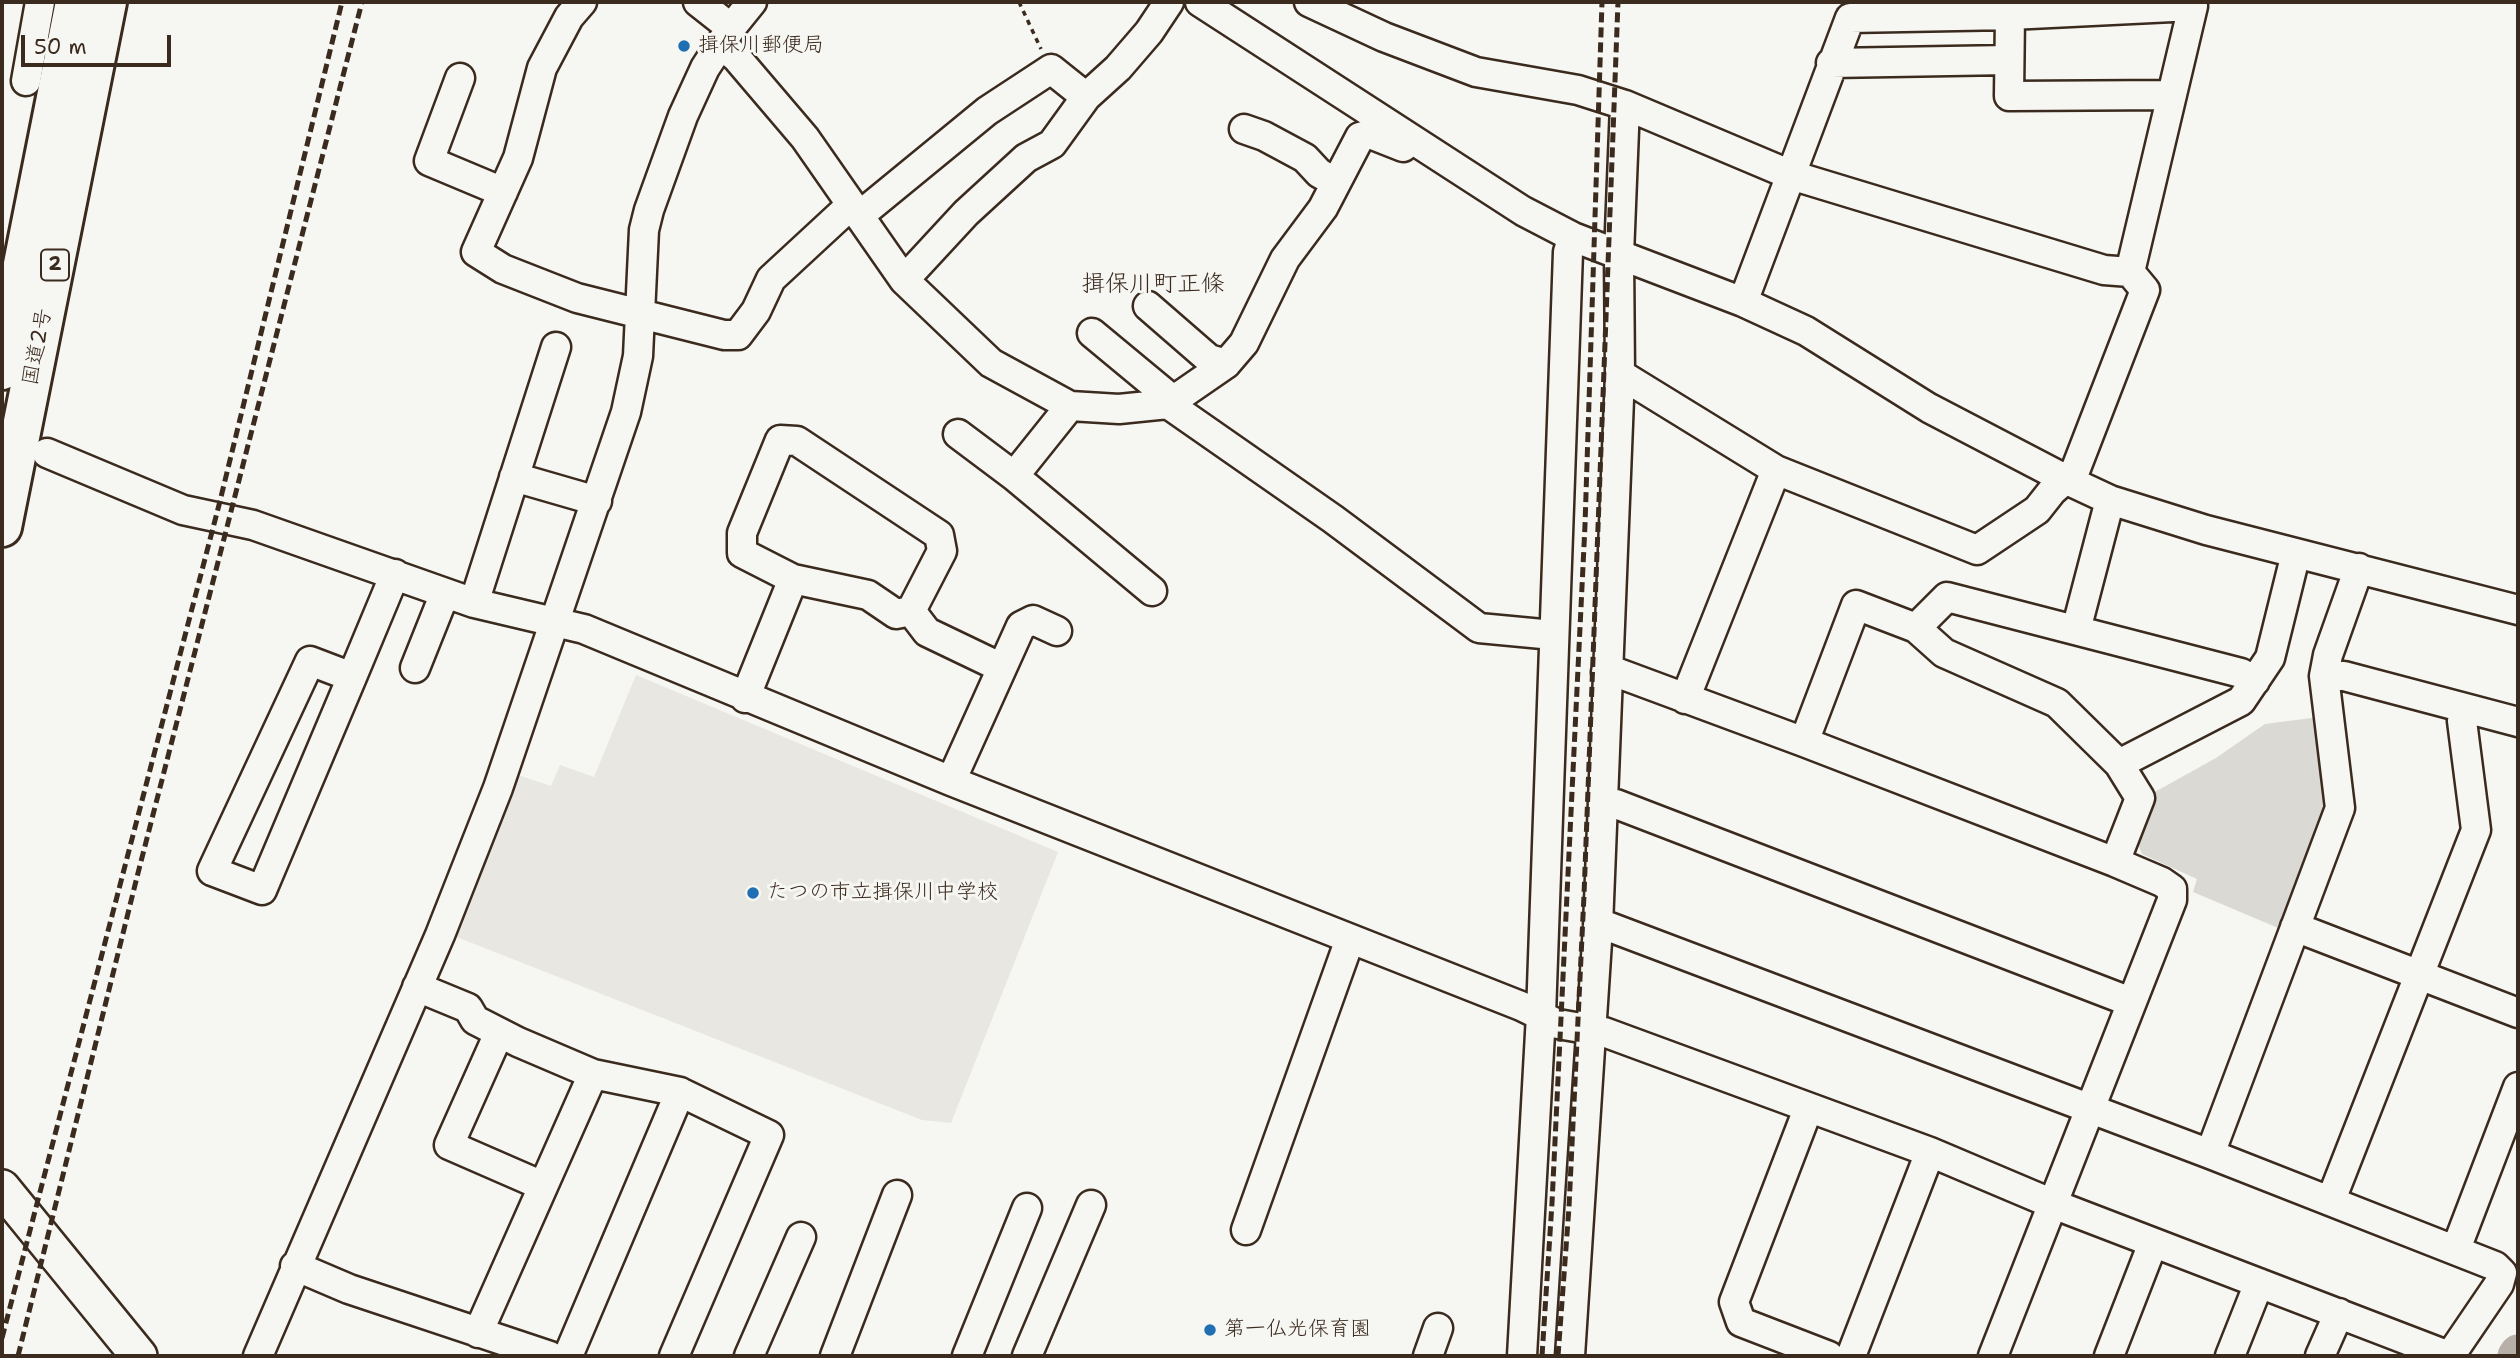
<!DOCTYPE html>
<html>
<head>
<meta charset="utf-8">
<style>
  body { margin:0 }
  #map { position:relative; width:2520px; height:1358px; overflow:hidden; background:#f6f6f2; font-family:"Shantell Sans",sans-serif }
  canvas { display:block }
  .frame { position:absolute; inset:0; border:4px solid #3b2a1e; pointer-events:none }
  .scale { position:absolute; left:21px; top:35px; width:150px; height:32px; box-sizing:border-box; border:4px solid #3b2a1e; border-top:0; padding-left:9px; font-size:21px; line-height:24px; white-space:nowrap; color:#3b2a1e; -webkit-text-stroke:5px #f6f6f2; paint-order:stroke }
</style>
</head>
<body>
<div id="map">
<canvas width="2520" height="1358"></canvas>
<div class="frame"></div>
<div class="scale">50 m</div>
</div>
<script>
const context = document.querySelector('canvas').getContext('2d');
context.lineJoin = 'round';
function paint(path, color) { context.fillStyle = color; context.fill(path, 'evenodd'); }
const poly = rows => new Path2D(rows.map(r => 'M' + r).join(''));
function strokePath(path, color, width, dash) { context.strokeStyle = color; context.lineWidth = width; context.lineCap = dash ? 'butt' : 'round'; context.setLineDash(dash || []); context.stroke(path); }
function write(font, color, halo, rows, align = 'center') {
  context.font = font + ' "Shantell Sans","Klee One",sans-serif'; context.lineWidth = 6; context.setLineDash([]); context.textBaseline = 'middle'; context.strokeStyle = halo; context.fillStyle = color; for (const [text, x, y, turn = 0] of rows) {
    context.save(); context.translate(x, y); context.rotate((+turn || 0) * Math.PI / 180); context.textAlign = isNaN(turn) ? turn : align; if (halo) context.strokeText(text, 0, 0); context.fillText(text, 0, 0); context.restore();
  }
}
const built = poly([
  [636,675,1058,852,951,1123,922,1120,449,934,512,773,551,786,560,765,594,777]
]);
const green = poly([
  [2319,717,2330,812,2283,930,2193,892,2197,879,2142,854,2136,839,2153,793,2216,758,2265,724]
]);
const river = poly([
  [2516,1356,2518,1353]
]);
const path = poly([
  [1019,2,1041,49]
]);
const minor = poly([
  [582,2,569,17,542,68,518,158,476,252,503,269,577,298,724,335,738,335,756,311,771,279,851,205],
  [698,2,731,28],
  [1200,2,1523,211,1573,237,1743,302,1806,331,1929,408,2065,479,2110,500,2206,530,2518,610],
  [1309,2,1384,37,1476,72,1578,90,1625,105,1791,175,2104,270,2130,272,2145,290,2075,471,2052,491,2037,510,1977,550,1776,470,1620,374],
  [2010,15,2009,96,2172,95],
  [721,45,736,57,805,138,904,280,991,363,1070,406,1119,409,1168,404,1226,364,1244,343,1285,259,1323,208,1360,137,1370,134,1403,147],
  [1831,63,2009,60],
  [460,78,429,161,503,192],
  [26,81,40,2],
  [1244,129,1264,136,1305,158,1319,173,1335,182],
  [859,216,987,111,1051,69,1086,97],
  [904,280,966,213,1026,158,1052,144,1086,97,1118,68,1149,32,1169,2],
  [1743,302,1850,18,2010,15,2193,6,2130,272],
  [1148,306,1209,359,1226,364],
  [1092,333,1174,401],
  [1168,404,1333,519,1479,628,1553,635],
  [958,434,1014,476,1152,591],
  [47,453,183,510,253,525,474,603,584,629,951,781,1521,1006,1558,1024,1604,1032,1930,1152,2053,1204,2449,1356],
  [1014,476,1070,406],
  [514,477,597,501],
  [474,603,556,347],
  [911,611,942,551,939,535,797,441,780,440,742,533,742,553,793,579,868,595,896,614,911,611,927,632,1000,667],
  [1916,628,1947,597,2241,673,2255,681],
  [2076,630,2110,500],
  [415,668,445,593],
  [1606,672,1618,673,1804,742,2115,862,2162,882,2172,889,2172,900,1993,1356],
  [2324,676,2344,676,2518,722],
  [352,677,310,661,212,871,262,890,352,677,395,574],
  [745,698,793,579],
  [1685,699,1776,470],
  [1804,742,1856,605,1916,628,1944,653,2057,703,2119,764,2140,798,2115,862],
  [2119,764,2241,701,2270,658,2296,553],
  [951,781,1021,626,1033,620,1057,631],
  [1603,804,1616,804,2131,1002],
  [1598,926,1607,926,2210,1154,2495,1266,2502,1273,2499,1284,2450,1356],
  [2295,927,2518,1013],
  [417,987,468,1008,475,1020,518,1042,593,1074,680,1092,769,1135,674,1356],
  [499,1033,449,1145,543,1186],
  [1808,1109,1734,1302,1741,1322,1829,1356],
  [2210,1154,2340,808,2324,676,2328,655,2359,568],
  [2331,1200,2476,830,2462,721,2465,708],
  [1246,1230,1350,939],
  [2456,1249,2518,1087],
  [295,1266,349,1289,550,1356],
  [478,1333,593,1074],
  [258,1356,440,935,498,788,626,412,638,356,644,230,649,210,683,116,705,68,731,28,752,2],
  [568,1356,680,1092],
  [749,1356,801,1237],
  [835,1356,897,1195],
  [967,1356,1027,1208],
  [1027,1356,1091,1205],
  [1428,1356,1438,1328],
  [1522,1356,1541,1015,1568,252,1573,237],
  [1570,1356,1598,926,1620,374,1619,255,1625,105],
  [1851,1356,1930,1152],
  [2109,1356,2153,1243],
  [2230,1356,2259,1283],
  [2320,1356,2339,1313]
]);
const major = poly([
  [2,1188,139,1356]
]);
const highway = poly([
  [2,370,75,2],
  [2,527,107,2]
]);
const rail = poly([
  [2,1338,219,505,342,2],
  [18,1356,137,877,362,2],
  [1542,1356,1552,1203,1585,525,1602,2],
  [1558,1356,1569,1207,1584,895,1618,2]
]);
const markers = [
  [684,46,7,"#1f6fb2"],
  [753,893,7,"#1f6fb2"],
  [1210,1330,7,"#1f6fb2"]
];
const shields = [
  [55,265,28]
];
const shieldNames = [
  ["2",55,265]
];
const poiNames = [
  ["揖保川郵便局",698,46],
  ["たつの市立揖保川中学校",767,893],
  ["第一仏光保育園",1224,1330]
];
const streetNames = [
  ["国道2号",38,347,-79]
];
const quarterNames = [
  ["揖保川町正條",1153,285]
];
paint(built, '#e8e7e2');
paint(green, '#dad9d3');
strokePath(river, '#b6b0a9', 37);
strokePath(minor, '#3b2a1e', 33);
strokePath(major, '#3b2a1e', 40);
strokePath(highway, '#3b2a1e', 44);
strokePath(path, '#3b2a1e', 3.5, [5, 5]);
strokePath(minor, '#f6f6f2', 28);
strokePath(major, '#f6f6f2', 35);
strokePath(highway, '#f6f6f2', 38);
strokePath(rail, '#3b2a1e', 5, [10, 5]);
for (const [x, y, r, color] of markers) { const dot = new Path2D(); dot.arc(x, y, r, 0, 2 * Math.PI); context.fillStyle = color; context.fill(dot); strokePath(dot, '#f6f6f2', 2.5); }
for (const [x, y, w] of shields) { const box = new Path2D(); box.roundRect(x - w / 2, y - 15.5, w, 31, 5); context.fillStyle = '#f6f6f2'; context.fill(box); strokePath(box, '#3b2a1e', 2); }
write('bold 19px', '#3b2a1e', null, shieldNames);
write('21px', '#3b2a1e', '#f6f6f2', poiNames, 'left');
write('21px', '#3b2a1e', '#f6f6f2', streetNames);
write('24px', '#3b2a1e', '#f6f6f2', quarterNames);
</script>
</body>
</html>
